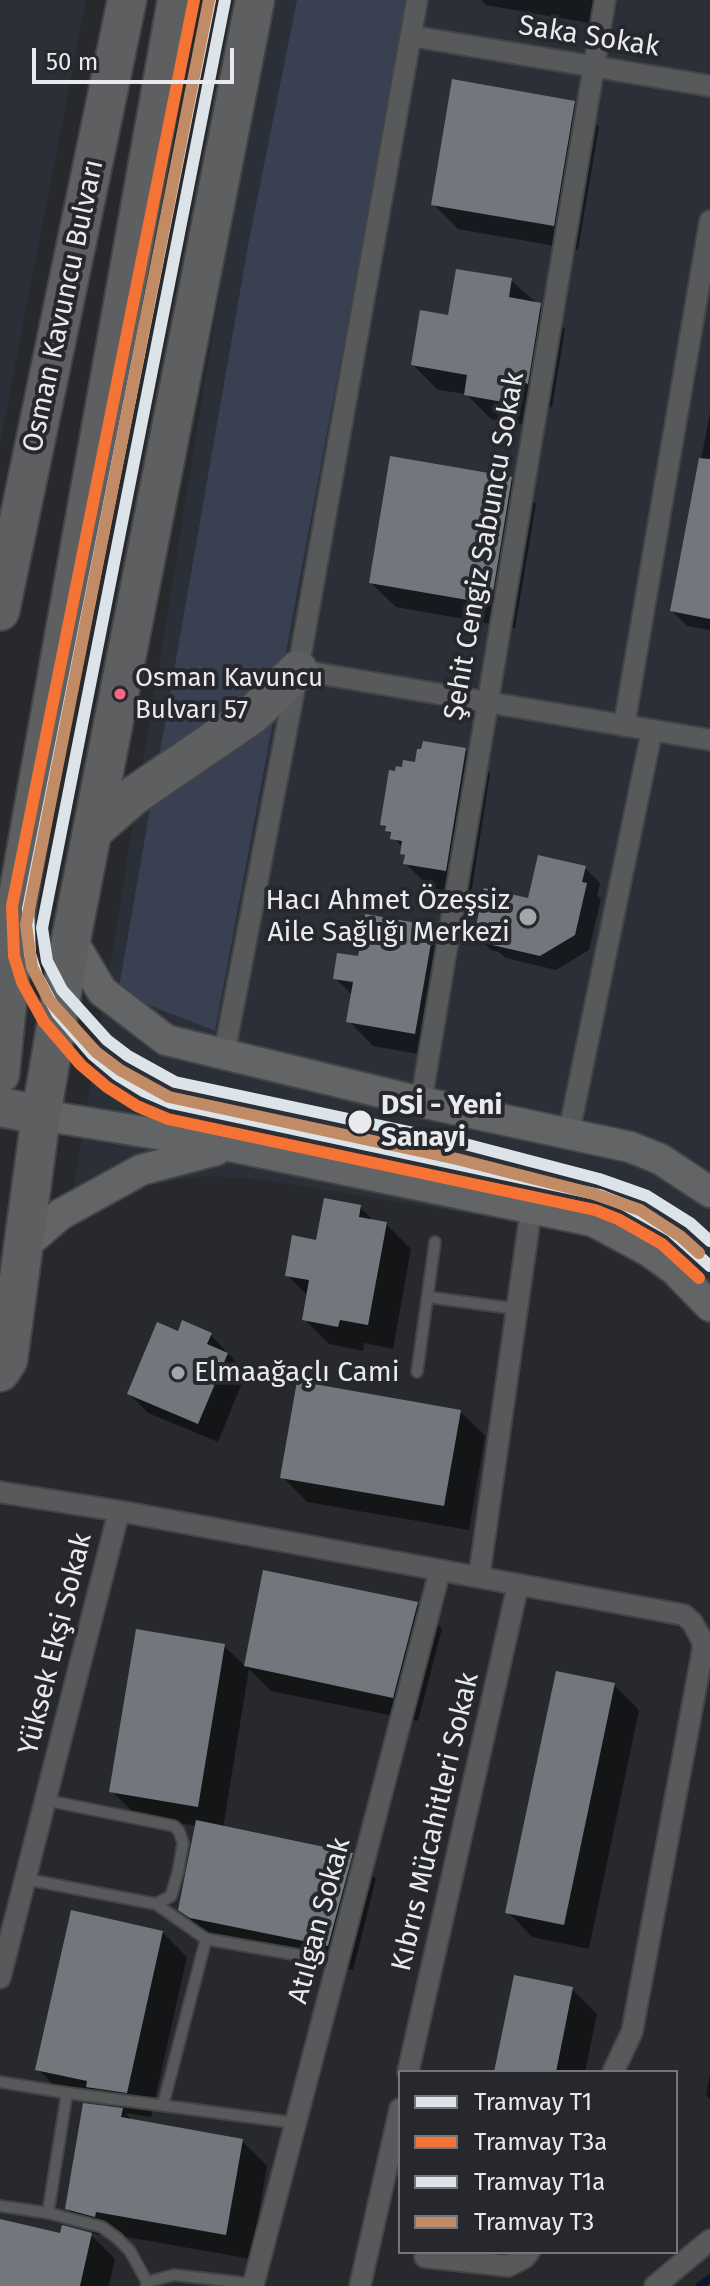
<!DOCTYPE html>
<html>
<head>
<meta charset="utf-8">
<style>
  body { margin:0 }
  #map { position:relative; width:710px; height:2286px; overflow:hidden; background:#27292c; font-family:"Fira Sans",sans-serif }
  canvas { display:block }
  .legend { position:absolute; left:398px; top:2070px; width:280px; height:184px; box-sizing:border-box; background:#26282d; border:2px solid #74767a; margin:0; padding:10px 14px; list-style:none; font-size:24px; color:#e9eaed }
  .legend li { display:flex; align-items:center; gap:16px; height:40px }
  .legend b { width:40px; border:2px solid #74767a }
  .scale { position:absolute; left:32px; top:48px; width:202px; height:36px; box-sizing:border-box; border:4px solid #e9eaed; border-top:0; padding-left:10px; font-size:24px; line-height:28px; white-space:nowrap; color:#e9eaed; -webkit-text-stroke:6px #26282d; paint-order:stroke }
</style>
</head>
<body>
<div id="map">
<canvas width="710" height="2286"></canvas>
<ul class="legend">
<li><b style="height:10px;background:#dce3e9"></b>Tramvay T1</li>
<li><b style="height:10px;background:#f57335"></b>Tramvay T3a</li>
<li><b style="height:10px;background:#dce3e9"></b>Tramvay T1a</li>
<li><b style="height:10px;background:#c18c65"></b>Tramvay T3</li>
</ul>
<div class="scale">50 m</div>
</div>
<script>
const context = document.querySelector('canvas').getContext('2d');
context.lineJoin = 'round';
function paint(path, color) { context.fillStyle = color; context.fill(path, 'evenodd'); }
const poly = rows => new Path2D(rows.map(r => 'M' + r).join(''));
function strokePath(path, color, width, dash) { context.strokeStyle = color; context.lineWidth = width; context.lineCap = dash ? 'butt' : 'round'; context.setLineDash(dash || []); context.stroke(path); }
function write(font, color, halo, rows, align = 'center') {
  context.font = font + ' "Fira Sans",sans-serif'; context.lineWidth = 8; context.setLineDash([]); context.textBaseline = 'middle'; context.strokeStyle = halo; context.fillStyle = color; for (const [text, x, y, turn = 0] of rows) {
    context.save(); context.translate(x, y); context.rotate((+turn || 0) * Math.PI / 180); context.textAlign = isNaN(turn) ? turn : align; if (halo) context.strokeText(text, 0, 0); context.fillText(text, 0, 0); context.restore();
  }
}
const built = poly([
  [0,0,86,0,0,444],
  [267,0,710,0,710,1329,692,1307,646,1266,592,1234,264,1180,208,1176,150,1184,122,1193,68,1223]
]);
const green = poly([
  [297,0,408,0,215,1031,118,993,249,240]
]);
const shadow = poly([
  [481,0,611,0,606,26,486,5],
  [574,103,599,127,578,250,458,229,433,204],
  [511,280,565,329,552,407,547,406,543,428,491,419,466,394,438,390,413,365,450,317],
  [710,413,710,630,687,626,672,611],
  [511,479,536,504,515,628,396,607,371,583],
  [465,749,490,774,471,894,430,888,405,863,403,848,382,824,417,764],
  [585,868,600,883,597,895,601,899,589,950,556,970,506,958,499,952,491,950,476,935],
  [433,928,458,953,440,1058,373,1046,349,1021,353,996,335,978,359,959],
  [360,1207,375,1222,386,1224,411,1249,393,1349,364,1343,363,1351,329,1344,304,1319,308,1296,287,1275,318,1242],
  [179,1334,210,1334,246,1373,218,1442,148,1413,129,1394],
  [460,1411,485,1436,469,1530,307,1502,283,1477],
  [265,1572,417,1604,442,1629,418,1721,271,1691,249,1669,223,1828,352,1855,376,1879,353,1970,216,1942,205,1934,180,1909,197,1826,136,1816,112,1791,224,1646,246,1667],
  [614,1685,639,1710,589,1949,532,1937,508,1912],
  [162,1932,187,1957,151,2117,125,2113,133,2121,242,2141,267,2166,251,2259,121,2236,120,2240,92,2233,67,2208,110,2109,105,2103,62,2094,38,2069],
  [572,1989,597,2014,585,2072,496,2072],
  [710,2074,710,2099,706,2095],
  [0,2222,62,2236,90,2234,115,2259,109,2286,0,2286]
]);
const stream = poly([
  [700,2286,710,2278]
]);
const building = poly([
  [452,79,575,101,554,226,431,205],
  [456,269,512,278,509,297,541,303,528,384,523,382,519,405,464,395,467,375,411,365,420,310,448,315],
  [390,456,512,477,491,604,369,583],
  [699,458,710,459,710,619,670,611],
  [423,741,466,748,446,871,403,864,405,855,400,854,402,841,390,839,391,832,385,831,386,826,380,825,389,770,395,771,396,766,402,767,403,760,415,762,417,749,421,749],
  [538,855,586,866,582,882,587,883,575,935,540,956,488,944,490,939,474,936,484,888,528,898],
  [365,914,434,926,415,1034,346,1022,353,982,333,979,337,953,358,956],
  [324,1198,361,1205,359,1217,387,1222,368,1325,340,1320,338,1327,302,1320,309,1280,285,1276,292,1235,316,1240],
  [182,1320,212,1333,207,1344,228,1353,198,1424,127,1394,157,1322,178,1331],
  [297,1381,461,1410,444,1506,280,1478],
  [263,1570,418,1602,393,1698,244,1666],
  [136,1629,225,1644,198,1807,109,1792],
  [556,1671,615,1683,564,1925,505,1913],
  [196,1820,353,1853,328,1946,190,1918,178,1910],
  [71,1910,163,1931,127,2093,86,2087,87,2081,35,2070],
  [514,1975,573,1987,556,2072,494,2072],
  [83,2103,123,2108,121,2117,243,2139,226,2235,96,2212,95,2217,65,2209],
  [0,2219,60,2233,62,2225,92,2233,80,2286,0,2286]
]);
const lane = poly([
  [428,1297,517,1309],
  [417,1372,435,1242],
  [25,1879,156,1904,171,1896,178,1872,183,1843,179,1831,174,1826,45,1800],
  [156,1904,206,1939,338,1962],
  [0,2082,67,2093,48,2213,0,2206],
  [67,2093,296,2123],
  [163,2105,206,1939],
  [48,2213,102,2227,117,2238,130,2251,147,2282],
  [146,2286,147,2282,174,2275,254,2284]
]);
const street = poly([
  [411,36,710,86],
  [298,670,710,740],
  [624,726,710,221],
  [224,1055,298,670,417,0],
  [421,1102,605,0],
  [569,1132,652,730],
  [0,1492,119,1511,684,1615,692,1622,702,1640,703,1649,632,2032,613,2072],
  [479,1577,531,1210],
  [0,1978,119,1511],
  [408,2072,518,1585],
  [425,2257,508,2266,524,2258,529,2252],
  [253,2286,440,1570],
  [360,2286,400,2109],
  [655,2286,710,2240]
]);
const secondary = poly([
  [71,939,102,991,166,1040,421,1102,630,1147,660,1159,710,1192],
  [41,1115,230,1146,593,1221,649,1251,675,1270,710,1306],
  [24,1246,61,1214,141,1170,216,1150]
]);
const highway = poly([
  [0,611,127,0],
  [93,831,133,796,253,714,298,670],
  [0,1074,17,902,177,0],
  [0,1107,41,1115],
  [0,1372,8,1360,41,1115,71,939,255,0]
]);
const tram1 = poly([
  [210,0,28,909,30,954,37,976,57,1013,93,1055,117,1075,143,1091,171,1103,600,1195,625,1205,671,1231,710,1266]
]);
const tram2 = poly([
  [194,0,12,906,14,956,22,982,44,1022,81,1065,107,1087,137,1106,168,1119,595,1210,618,1219,662,1244,699,1278]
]);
const tram3 = poly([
  [225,0,42,928,47,961,62,990,107,1040,128,1056,175,1082,461,1143,599,1179,647,1196,690,1223,710,1241]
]);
const tram4 = poly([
  [209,0,26,925,32,967,49,1000,96,1052,120,1070,169,1097,457,1159,594,1194,640,1210,680,1236,699,1253]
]);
const markers = [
  [120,694,7,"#fa6682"],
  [528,917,10,"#a5a6a9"],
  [360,1122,13,"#e9eaed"],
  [178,1373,8,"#a5a6a9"]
];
const busNames = [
  ["Osman Kavuncu",135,679],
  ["Bulvarı 57",135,711]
];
const streetNames = [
  ["Saka Sokak",589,37,9],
  ["Osman Kavuncu Bulvarı",64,306,-78],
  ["Şehit Cengiz Sabuncu Sokak",485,546,-80],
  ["Yüksek Ekşi Sokak",56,1644,-76],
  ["Kıbrıs Mücahitleri Sokak",436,1822,-77],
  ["Atılgan Sokak",320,1921,-75]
];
const poiNames = [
  ["Hacı Ahmet Özeşsiz",510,901],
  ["Aile Sağlığı Merkezi",510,933],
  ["Elmaağaçlı Cami",194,1373,"left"]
];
const stopNames = [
  ["DSİ - Yeni",381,1106],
  ["Sanayi",381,1138]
];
paint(built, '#2a2f38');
paint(green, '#384052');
paint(shadow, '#0007');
strokePath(stream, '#0c162e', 8);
paint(building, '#72777e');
strokePath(lane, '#434446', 14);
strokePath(street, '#434446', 24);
strokePath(secondary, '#434446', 34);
strokePath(highway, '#434446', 42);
strokePath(lane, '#58595a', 10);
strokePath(street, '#58595a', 20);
strokePath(secondary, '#636465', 30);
strokePath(highway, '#5e5f61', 38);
strokePath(tram1, '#dce3e9', 12);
strokePath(tram2, '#f57335', 12);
strokePath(tram3, '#dce3e9', 12);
strokePath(tram4, '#c18c65', 12);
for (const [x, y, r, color] of markers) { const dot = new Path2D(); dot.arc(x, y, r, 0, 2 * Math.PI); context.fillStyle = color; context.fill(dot); strokePath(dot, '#26282d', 3); }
write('26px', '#e9eaed', '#26282d', busNames, 'left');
write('28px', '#e9eaed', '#26282d', streetNames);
write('28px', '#e9eaed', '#26282d', poiNames, 'right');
write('bold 28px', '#e9eaed', '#26282d', stopNames, 'left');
</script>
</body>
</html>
